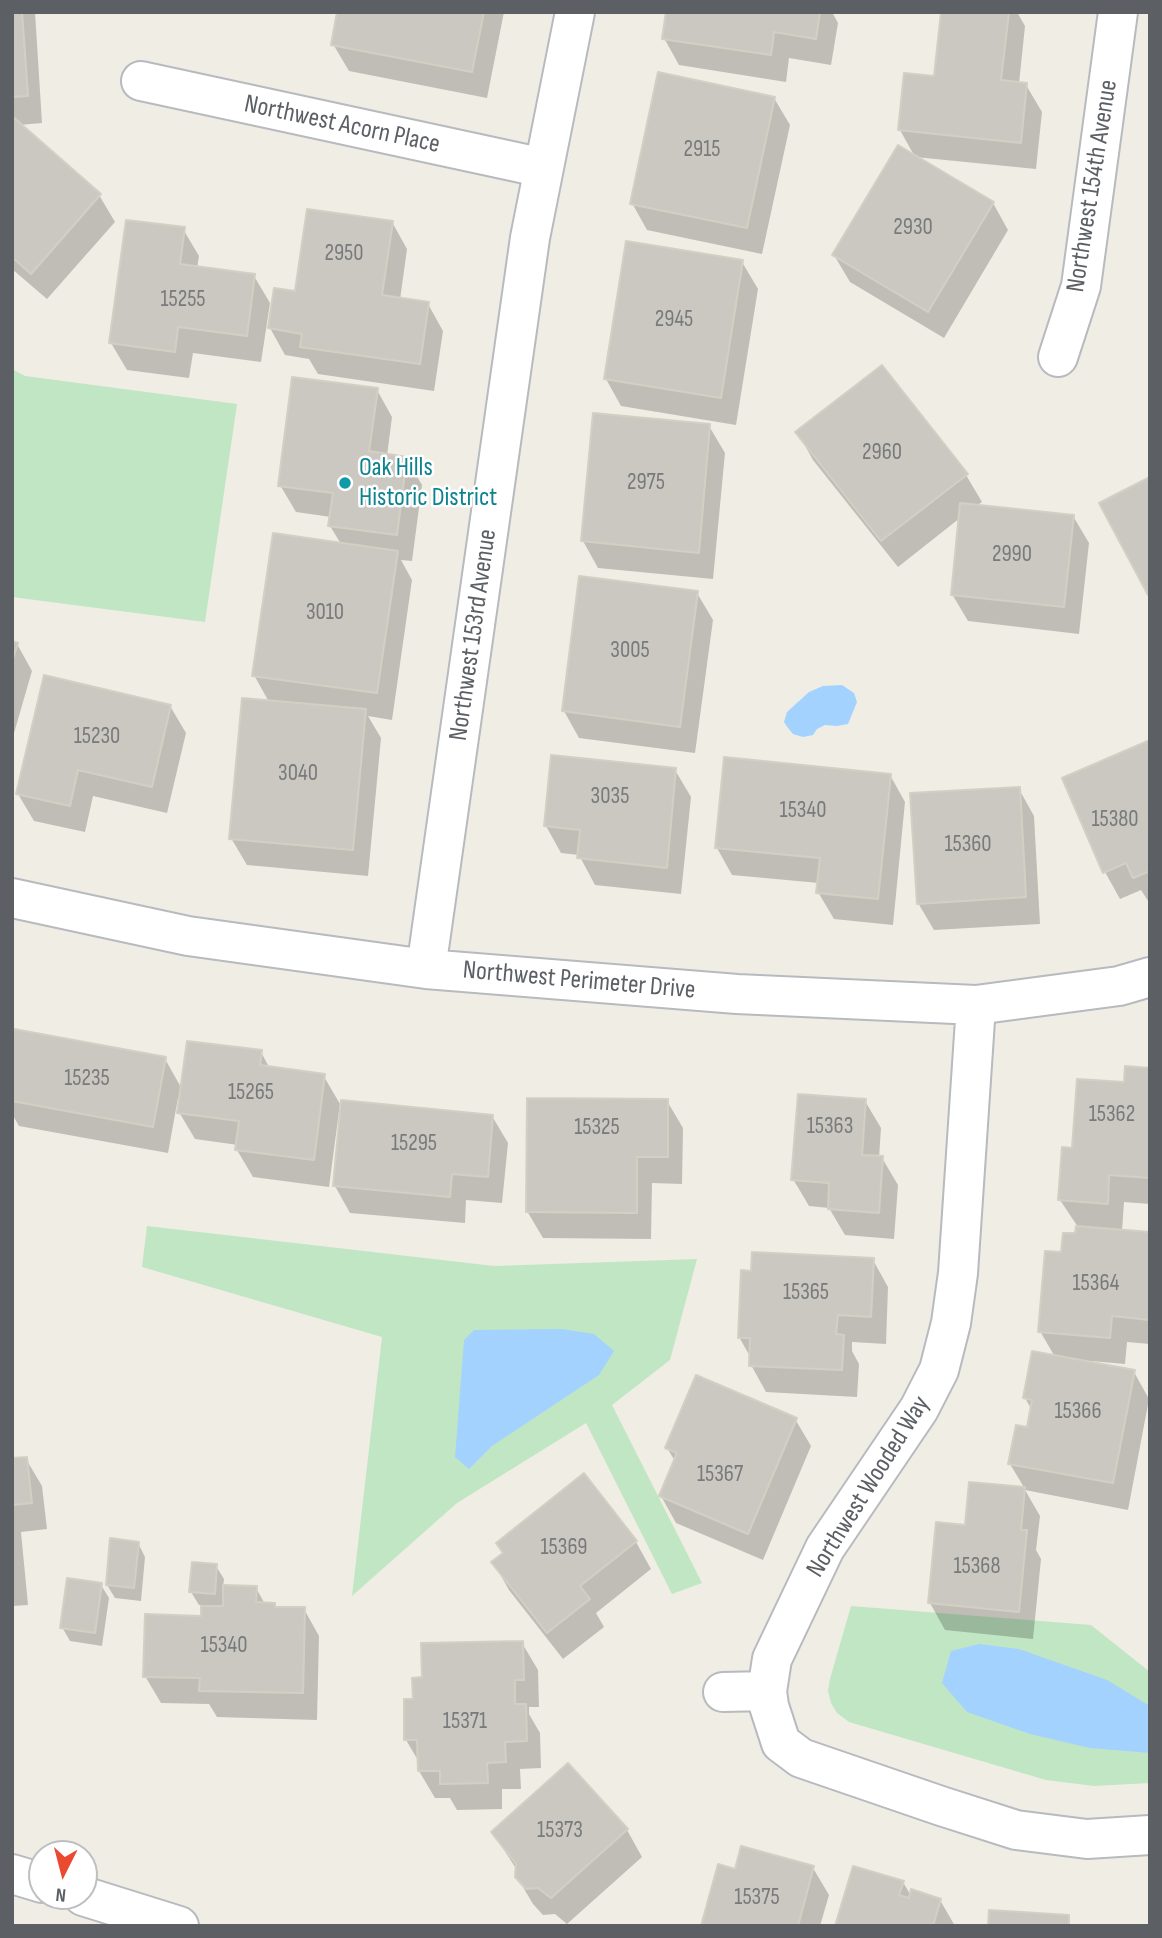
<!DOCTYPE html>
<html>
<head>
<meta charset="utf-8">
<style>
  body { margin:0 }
  #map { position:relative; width:1162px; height:1938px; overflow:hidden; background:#efede4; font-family:"Sofia Sans Condensed",sans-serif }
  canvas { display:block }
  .frame { position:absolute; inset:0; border:14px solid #5c6065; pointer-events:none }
  .north { position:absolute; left:28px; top:1840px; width:70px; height:70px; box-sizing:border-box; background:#fff; border:2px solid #bebfc1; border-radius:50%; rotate:186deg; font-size:19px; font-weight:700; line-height:28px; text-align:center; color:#5c6065 }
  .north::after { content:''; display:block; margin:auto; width:24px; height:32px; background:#e94a30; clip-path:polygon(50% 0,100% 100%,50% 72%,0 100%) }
</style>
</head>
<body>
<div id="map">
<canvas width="1162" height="1938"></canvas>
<div class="frame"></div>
<div class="north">N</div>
</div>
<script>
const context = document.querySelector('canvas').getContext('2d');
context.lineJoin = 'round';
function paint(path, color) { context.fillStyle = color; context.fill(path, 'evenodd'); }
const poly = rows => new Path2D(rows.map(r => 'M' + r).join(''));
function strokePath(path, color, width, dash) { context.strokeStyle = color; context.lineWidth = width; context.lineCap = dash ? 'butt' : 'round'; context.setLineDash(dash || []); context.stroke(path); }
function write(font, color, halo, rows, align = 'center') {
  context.font = font + ' "Sofia Sans Condensed",sans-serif'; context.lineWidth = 5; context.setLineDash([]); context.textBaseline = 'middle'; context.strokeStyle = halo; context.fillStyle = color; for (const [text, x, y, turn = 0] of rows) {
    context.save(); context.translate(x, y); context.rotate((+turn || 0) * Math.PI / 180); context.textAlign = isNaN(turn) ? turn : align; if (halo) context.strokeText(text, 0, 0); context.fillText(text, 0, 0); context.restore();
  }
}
const green = poly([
  [12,369,25,376,237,404,205,622,12,597],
  [147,1226,494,1266,697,1259,670,1360,612,1405,702,1583,672,1594,586,1423,457,1503,352,1596,382,1337,142,1267],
  [851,1606,1091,1625,1150,1672,1150,1783,1094,1786,1046,1780,849,1722,837,1713,831,1703,828,1691,830,1679]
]);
const water = poly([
  [842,685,854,693,857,702,848,724,837,726,825,725,817,729,813,735,803,737,793,734,788,728,784,722,787,712,809,692,823,686],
  [562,1329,594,1334,614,1351,599,1375,492,1446,469,1469,455,1457,464,1340,474,1330],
  [979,1644,1019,1649,1107,1680,1150,1706,1150,1753,1090,1748,1030,1734,967,1712,942,1683,951,1651]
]);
const shadow = poly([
  [12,12,35,12,42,123,19,125,99,195,115,222,47,299,12,269],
  [339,12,504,12,487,98,349,71,333,44],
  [668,12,832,12,838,23,831,65,789,58,786,82,679,65,664,38],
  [942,12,1017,12,1025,26,1019,84,1026,85,1042,112,1036,169,915,157,900,130,935,78],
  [774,98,790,125,762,254,647,230,632,203],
  [993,203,1008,230,944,338,850,282,834,255],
  [392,222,407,249,400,300,428,304,443,331,434,391,318,374,309,359,285,355,270,328,297,293],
  [183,229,199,256,197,268,254,276,270,303,261,362,193,353,189,378,127,370,111,343],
  [742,262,758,289,736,425,621,406,606,379],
  [377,390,392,417,387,456,406,458,422,485,412,561,401,560,412,580,392,720,368,716,381,738,368,876,247,865,231,838,269,702,254,675,341,544,330,526,331,517,296,512,280,485],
  [709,426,725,453,713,579,598,568,583,541],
  [798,433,966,475,982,502,976,506,1073,516,1089,543,1079,634,968,621,952,594,960,518,898,567,813,460],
  [697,593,713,620,695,753,579,738,564,711],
  [12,643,17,644,32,671,12,740],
  [170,706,186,733,167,813,93,796,85,832,34,821,18,794],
  [1150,742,1150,904,1141,890,1120,899,1105,872],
  [675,770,691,797,681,894,595,885,579,855,561,853,546,826],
  [890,775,905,802,893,925,834,919,818,892,819,883,732,875,717,848],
  [1019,789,1034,816,1040,924,934,930,918,903],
  [12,1050,165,1059,182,1089,261,1052,270,1069,323,1075,340,1104,329,1187,253,1177,237,1150,238,1145,195,1139,179,1112,181,1099,178,1098,168,1153,19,1126,12,1114],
  [1150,1069,1150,1204,1124,1202,1122,1231,1150,1234,1150,1344,1127,1342,1125,1364,1091,1361,1091,1364,1134,1372,1149,1399,1128,1510,1025,1490,1040,1516,1036,1550,1041,1559,1033,1639,945,1630,930,1603,966,1527,970,1484,1025,1489,1010,1464,1028,1429,1032,1410,1025,1398,1055,1357,1040,1331,1063,1254,1077,1235,1078,1227,1060,1200,1074,1150,1126,1084],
  [667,1101,683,1128,682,1184,652,1183,651,1239,543,1238,527,1211],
  [865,1101,881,1128,879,1158,882,1158,898,1185,894,1239,845,1235,829,1208,809,1206,793,1179],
  [492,1116,508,1143,502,1203,466,1200,465,1223,350,1213,335,1186],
  [873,1260,888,1287,886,1344,852,1342,852,1351,859,1364,857,1397,766,1392,751,1365,751,1358,739,1337],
  [795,1419,811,1446,763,1560,676,1523,661,1496,675,1461,667,1448],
  [26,1459,42,1486,47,1529,21,1532,28,1605,12,1606,12,1460],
  [636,1542,651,1569,596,1613,604,1627,563,1659,509,1590,494,1563],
  [138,1543,145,1557,141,1601,115,1598,107,1585],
  [216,1566,224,1579,223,1587,256,1588,265,1604,274,1604,276,1608,304,1609,319,1636,317,1720,217,1717,209,1704,161,1703,145,1676,202,1617,202,1605,199,1605,191,1592],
  [101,1585,109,1598,102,1646,70,1641,62,1627],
  [522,1643,538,1670,539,1707,529,1707,529,1714,540,1733,541,1768,520,1769,521,1789,502,1789,502,1809,457,1810,450,1798,435,1798,419,1771,419,1762,406,1740,415,1700,424,1679],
  [627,1830,642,1857,567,1924,555,1914,543,1915,533,1904,517,1877,517,1870,493,1833],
  [813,1868,829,1895,820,1926,703,1926],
  [903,1882,911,1896,940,1900,955,1926,836,1926]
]);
const building = poly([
  [12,12,22,12,28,96,12,97,12,12],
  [337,12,484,12,472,72,331,45,337,12],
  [666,12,820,12,816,39,774,32,771,55,662,39,666,12],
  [941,12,1009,12,1001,80,1027,83,1021,143,898,130,904,73,934,76,941,12],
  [658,72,775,97,747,228,630,204,658,72],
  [12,116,101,194,31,274,12,257,12,116],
  [898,145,994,202,928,312,832,255,898,145],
  [307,209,393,221,382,295,429,302,420,364,300,347,302,334,268,328,274,288,295,291,307,209],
  [126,220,185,227,180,264,255,274,247,336,178,327,175,352,109,343,126,220],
  [626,241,743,260,721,398,604,379,626,241],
  [882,365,968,474,881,541,795,432,882,365],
  [292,377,378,388,369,451,407,457,397,535,328,526,333,493,278,486,292,377],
  [593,413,710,424,699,553,581,541,593,413],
  [1150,477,1150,594,1148,595,1099,503,1150,477],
  [960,503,1074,515,1064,607,951,595,960,503],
  [273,533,398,551,377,693,252,676,273,533],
  [579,576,698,591,680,727,562,711,579,576],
  [12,641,18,643,12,662,12,641],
  [44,675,171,705,152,787,78,770,70,806,16,794,44,675],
  [242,698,366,709,353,850,229,839,242,698],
  [1150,740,1150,871,1133,878,1126,863,1103,873,1062,778,1150,740],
  [551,755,676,768,667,868,577,858,580,830,544,826,551,755],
  [724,757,891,774,878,899,816,893,820,858,715,848,724,757],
  [1020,787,1026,897,917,904,910,793,1020,787],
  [14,1029,166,1057,153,1127,12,1101,12,1041,14,1029],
  [187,1041,262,1050,260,1065,325,1074,314,1160,235,1150,239,1121,177,1113,187,1041],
  [1125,1066,1150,1068,1150,1178,1109,1175,1108,1204,1058,1200,1062,1147,1072,1148,1077,1079,1124,1082,1125,1066],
  [798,1094,866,1099,862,1155,883,1156,879,1213,828,1209,829,1183,791,1180,798,1094],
  [527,1098,668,1099,668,1157,637,1157,637,1213,526,1212,527,1098],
  [341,1100,493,1115,488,1177,452,1174,450,1197,333,1186,341,1100],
  [1076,1226,1150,1232,1150,1320,1112,1316,1110,1338,1038,1332,1045,1251,1061,1252,1063,1233,1075,1233,1076,1226],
  [752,1252,874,1258,871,1317,838,1315,836,1334,844,1335,842,1370,749,1366,750,1338,738,1338,741,1270,751,1271,752,1252],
  [1032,1351,1135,1370,1113,1483,1008,1464,1016,1425,1027,1427,1032,1400,1023,1398,1032,1351],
  [696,1375,797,1418,748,1534,659,1496,677,1453,665,1448,696,1375],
  [27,1457,32,1503,12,1505,12,1458,27,1457],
  [584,1473,637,1541,580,1586,590,1599,547,1633,491,1562,503,1553,496,1543,584,1473],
  [969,1482,1025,1487,1021,1530,1027,1530,1019,1612,928,1603,936,1522,965,1525,969,1482],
  [110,1538,139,1542,134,1588,106,1585,110,1538],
  [192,1562,217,1564,215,1594,189,1592,192,1562],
  [67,1578,102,1583,95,1633,60,1628,67,1578],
  [223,1585,257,1586,256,1602,275,1603,275,1607,305,1607,303,1693,199,1691,200,1678,143,1677,145,1614,201,1616,201,1606,223,1606,223,1585],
  [523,1641,524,1680,515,1680,515,1704,526,1704,527,1741,505,1742,506,1762,487,1763,488,1783,440,1784,440,1771,418,1771,417,1740,404,1740,404,1699,413,1699,412,1678,422,1677,421,1643,523,1641],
  [568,1763,628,1829,551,1898,538,1888,526,1889,515,1877,516,1864,491,1832,568,1763],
  [741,1846,814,1866,798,1926,701,1926,718,1864,735,1869,741,1846],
  [853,1866,904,1881,899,1895,909,1898,911,1889,941,1899,933,1926,835,1926,853,1866],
  [989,1910,1069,1915,1069,1926,988,1926,989,1910]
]);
const minor = poly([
  [141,81,544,168],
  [1058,357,1081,286,1118,12],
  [12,898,188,936,426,969,737,994,976,1005,1119,986,1150,977],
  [426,969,530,238,575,12],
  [976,1005,958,1273,951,1323,939,1370,919,1409,825,1548,772,1659,767,1691,769,1706,781,1743,801,1758,941,1806,1016,1830,1087,1839,1150,1835],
  [723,1692,767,1691],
  [12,1874,42,1883],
  [83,1896,179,1926]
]);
const markers = [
  [345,483,7,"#0f9aa8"]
];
const numberNames = [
  ["2915",702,150],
  ["2930",913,228],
  ["2950",344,254],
  ["15255",183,300],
  ["2945",674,320],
  ["2960",882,453],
  ["2975",646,483],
  ["2990",1012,555],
  ["3010",325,613],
  ["3005",630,651],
  ["15230",97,737],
  ["3040",298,774],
  ["3035",610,797],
  ["15340",803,811],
  ["15380",1115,820],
  ["15360",968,845],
  ["15235",87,1079],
  ["15265",251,1093],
  ["15362",1112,1115],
  ["15363",830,1127],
  ["15325",597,1128],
  ["15295",414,1144],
  ["15364",1096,1284],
  ["15365",806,1293],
  ["15366",1078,1412],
  ["15367",720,1475],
  ["15369",564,1548],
  ["15368",977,1567],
  ["15340",224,1646],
  ["15371",465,1722],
  ["15373",560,1831],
  ["15375",757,1898]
];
const streetNames = [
  ["Northwest Acorn Place",342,125,12],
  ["Northwest 154th Avenue",1093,186,-81],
  ["Northwest 153rd Avenue",474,635,-82],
  ["Northwest Perimeter Drive",579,981,5],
  ["Northwest Wooded Way",869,1487,-58]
];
const cultureNames = [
  ["Oak Hills",359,468],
  ["Historic District",359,498]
];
paint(green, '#c1e6c3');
paint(water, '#a4d2ff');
paint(shadow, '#0003');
paint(building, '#cac8c1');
strokePath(building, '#d3cfc3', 2);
strokePath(minor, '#b7babe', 42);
strokePath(minor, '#fff', 38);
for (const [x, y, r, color] of markers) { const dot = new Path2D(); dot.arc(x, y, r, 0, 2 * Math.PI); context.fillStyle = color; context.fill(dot); strokePath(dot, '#fff', 2.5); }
write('23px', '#787a7c', null, numberNames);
write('26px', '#5c6065', '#fff', streetNames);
write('26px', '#0d838f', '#fff', cultureNames, 'left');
</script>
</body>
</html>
